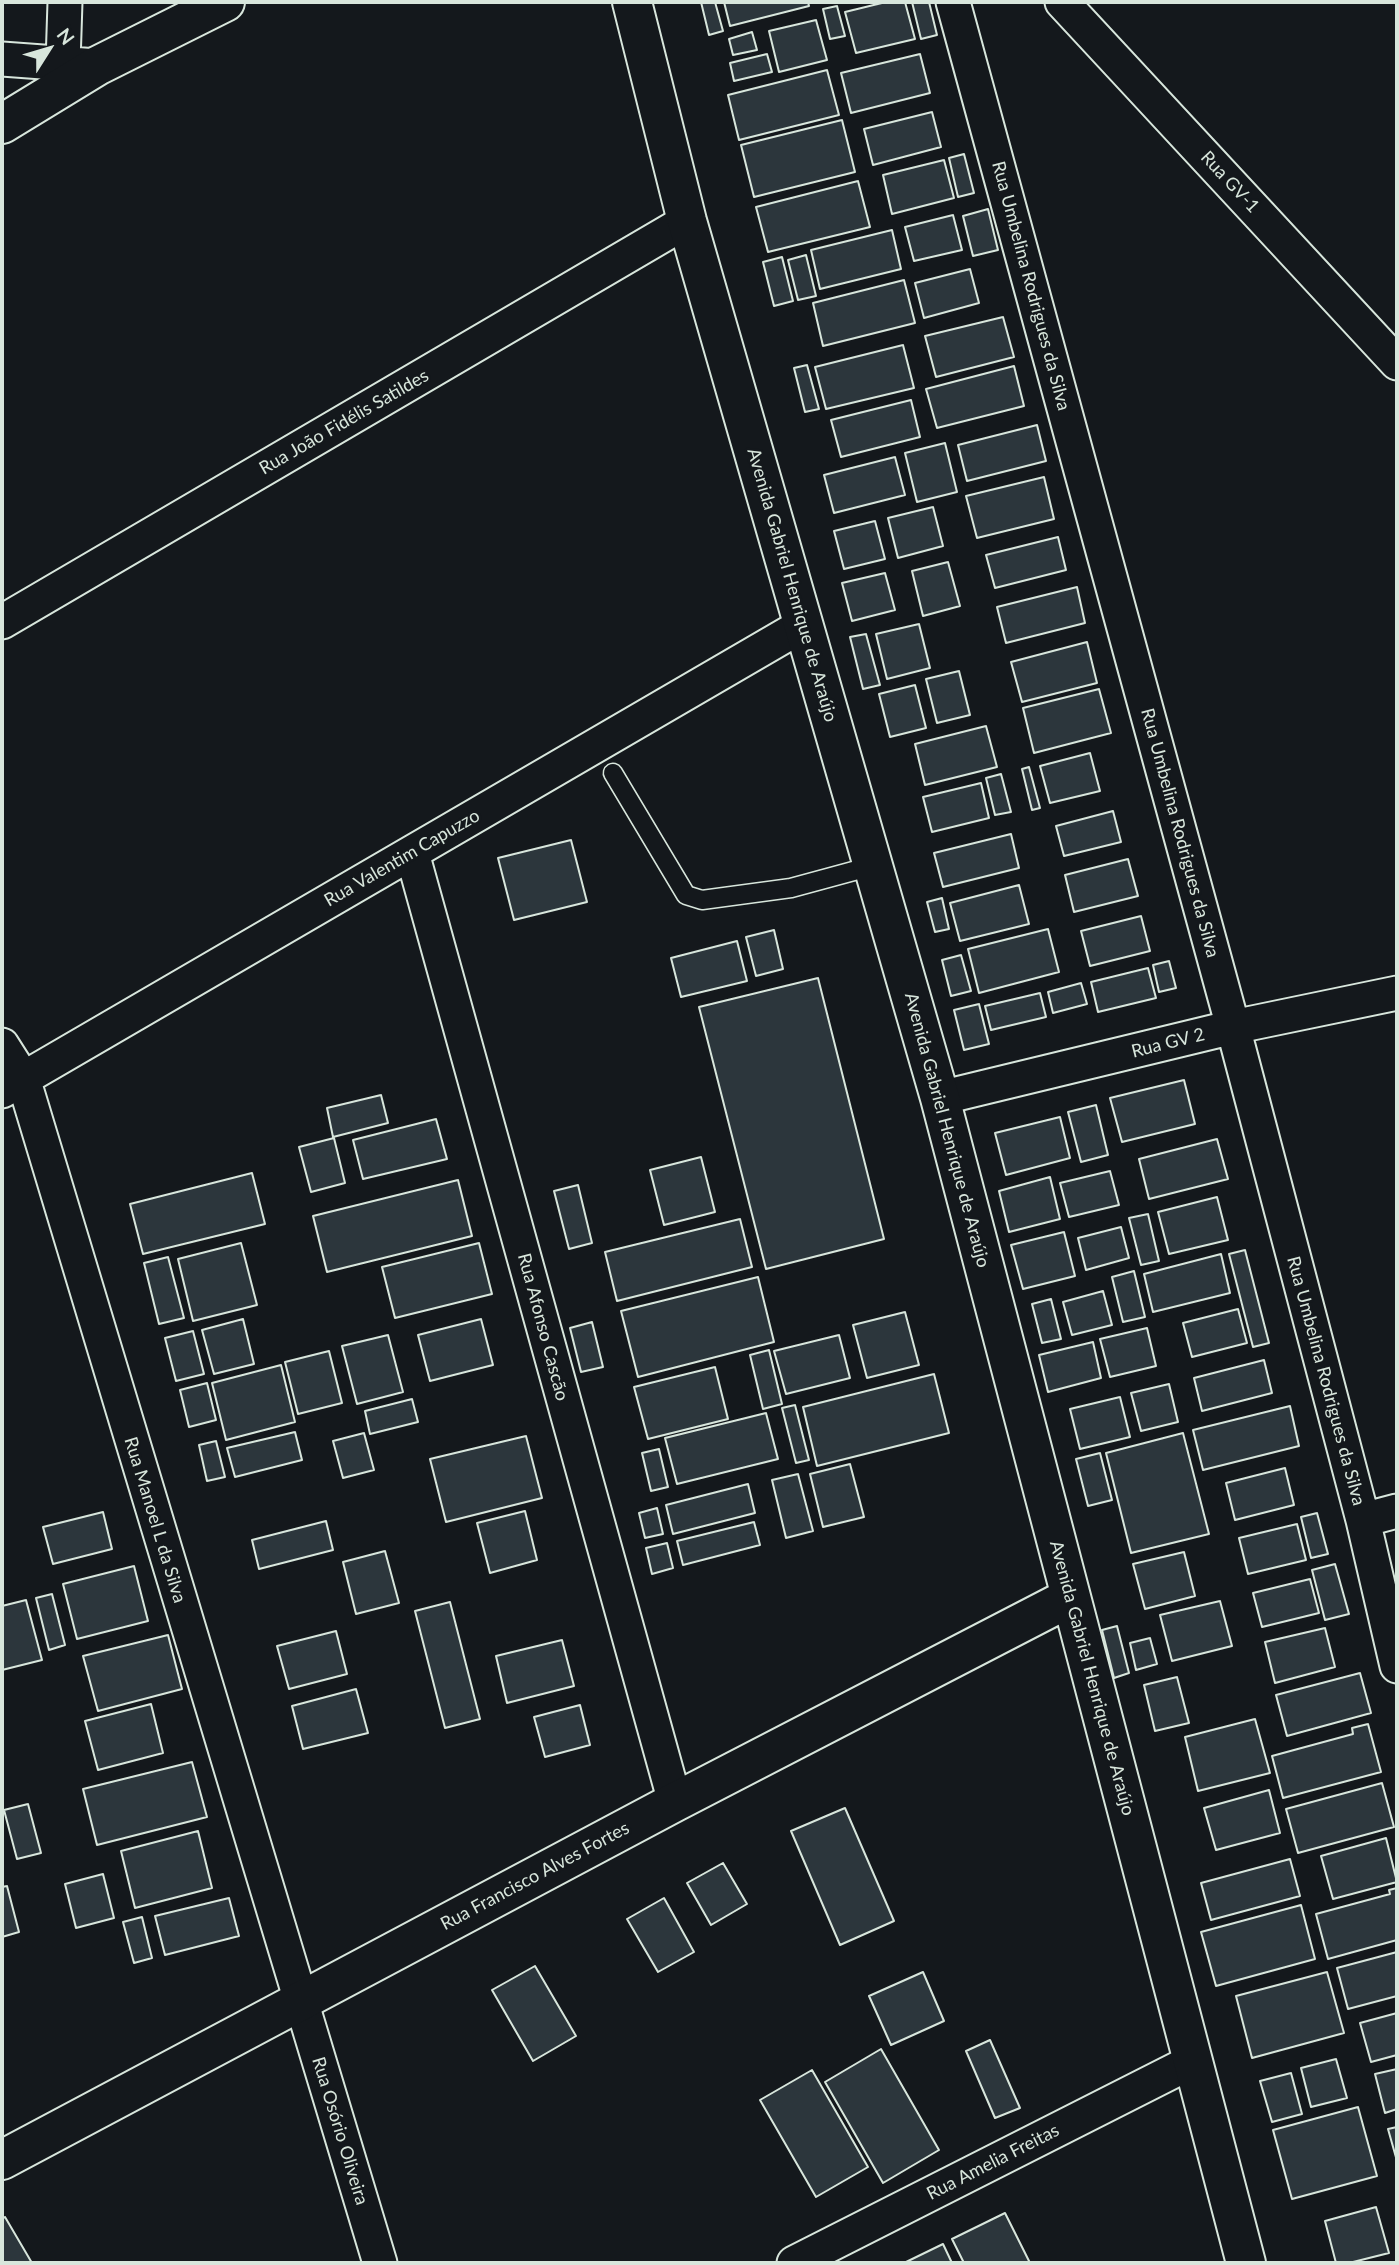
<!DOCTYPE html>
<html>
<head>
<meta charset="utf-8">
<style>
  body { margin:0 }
  #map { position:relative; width:1399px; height:2265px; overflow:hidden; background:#14181c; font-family:Lato,sans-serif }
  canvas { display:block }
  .frame { position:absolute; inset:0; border:4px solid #d8e6dc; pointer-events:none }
  .north { position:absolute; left:14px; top:14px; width:70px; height:70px; -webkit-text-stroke:5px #14181c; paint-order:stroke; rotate:53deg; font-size:19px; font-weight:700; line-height:28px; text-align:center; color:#d8e6dc }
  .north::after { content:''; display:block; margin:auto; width:24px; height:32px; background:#d8e6dc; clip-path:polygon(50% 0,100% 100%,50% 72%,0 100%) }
</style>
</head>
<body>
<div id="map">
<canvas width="1399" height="2265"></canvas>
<div class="frame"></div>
<div class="north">N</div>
</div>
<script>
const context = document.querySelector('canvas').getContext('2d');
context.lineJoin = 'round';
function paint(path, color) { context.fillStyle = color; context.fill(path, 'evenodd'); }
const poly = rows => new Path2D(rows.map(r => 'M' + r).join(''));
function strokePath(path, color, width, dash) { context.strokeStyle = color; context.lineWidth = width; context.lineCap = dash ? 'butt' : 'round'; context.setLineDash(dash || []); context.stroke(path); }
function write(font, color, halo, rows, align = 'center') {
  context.font = font + ' Lato,sans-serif'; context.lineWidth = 5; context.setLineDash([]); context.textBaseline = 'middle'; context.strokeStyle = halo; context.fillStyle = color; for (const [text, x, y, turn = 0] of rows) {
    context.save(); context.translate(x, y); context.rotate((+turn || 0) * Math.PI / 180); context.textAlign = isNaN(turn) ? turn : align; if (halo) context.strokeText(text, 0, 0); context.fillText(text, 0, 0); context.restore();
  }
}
const building = poly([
  [701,2,715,2,723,31,709,35,701,2],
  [724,2,808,2,809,6,730,26,724,2],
  [886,2,905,2,915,39,856,53,845,12,886,2],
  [912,2,929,2,937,35,921,39,912,2],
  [837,6,845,36,830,39,823,9,837,6],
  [816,20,827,60,779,72,769,31,816,20],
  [752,32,757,50,733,55,729,39,752,32],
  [767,54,772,72,734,81,730,63,767,54],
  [920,54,930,93,851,113,841,73,920,54],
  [827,70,839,115,739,140,728,95,827,70],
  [932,112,941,147,873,165,864,129,932,112],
  [842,120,855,172,754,197,741,145,842,120],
  [964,154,974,193,958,197,949,158,964,154],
  [944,160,954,198,892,214,883,175,944,160],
  [858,181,870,227,768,252,756,207,858,181],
  [988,209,998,250,973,256,963,216,988,209],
  [953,215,962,250,914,261,905,227,953,215],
  [892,230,901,269,820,289,811,250,892,230],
  [806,255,816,296,798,300,788,260,806,255],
  [782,257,793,301,774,306,763,262,782,257],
  [970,269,979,303,924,318,915,283,970,269],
  [904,280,915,323,823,346,813,303,904,280],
  [1003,317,1014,357,936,377,925,336,1003,317],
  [903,345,914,388,826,409,815,367,903,345],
  [807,365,819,409,805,412,794,368,807,365],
  [1014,366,1024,406,937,428,926,389,1014,366],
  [911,400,920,437,841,457,831,420,911,400],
  [1037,425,1046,461,967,481,958,445,1037,425],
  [945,443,957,492,917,502,905,453,945,443],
  [895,457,905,495,834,513,824,475,895,457],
  [1044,477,1054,519,977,538,966,496,1044,477],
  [933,507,943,546,898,558,888,518,933,507],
  [875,521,885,559,844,569,834,531,875,521],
  [1058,537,1066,570,995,588,986,555,1058,537],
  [948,562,960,606,923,616,912,571,948,562],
  [885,573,895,610,852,621,842,583,885,573],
  [1077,587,1085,623,1006,643,997,607,1077,587],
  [919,624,930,668,887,679,876,634,919,624],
  [866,634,880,685,863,689,850,637,866,634],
  [1087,642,1097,683,1022,702,1011,662,1087,642],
  [959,671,970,715,937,723,926,679,959,671],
  [915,685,926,728,890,737,879,694,915,685],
  [1099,689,1111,733,1034,753,1023,708,1099,689],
  [986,726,997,767,925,785,915,744,986,726],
  [1090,753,1100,791,1050,803,1040,766,1090,753],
  [1029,767,1040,808,1032,810,1022,769,1029,767],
  [1001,774,1011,812,995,815,986,778,1001,774],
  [981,783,989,818,932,832,923,797,981,783],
  [1113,811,1121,842,1064,856,1056,826,1113,811],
  [1011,834,1019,868,943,887,934,853,1011,834],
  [571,840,587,902,514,920,498,858,571,840],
  [1128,859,1138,896,1074,912,1065,875,1128,859],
  [1019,885,1029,924,960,941,950,903,1019,885],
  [942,898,949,929,935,932,927,902,942,898],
  [1141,916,1150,951,1090,966,1081,931,1141,916],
  [1048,929,1059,972,979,993,968,949,1048,929],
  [774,930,783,969,756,976,746,937,774,930],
  [737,941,747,981,681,997,671,958,737,941],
  [961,955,971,991,951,996,942,960,961,955],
  [1169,961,1176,988,1159,992,1153,965,1169,961],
  [1148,968,1156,998,1098,1012,1091,982,1148,968],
  [818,978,884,1239,766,1269,699,1007,818,978],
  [1081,983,1087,1004,1053,1013,1048,992,1081,983],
  [1040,993,1046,1017,991,1030,985,1006,1040,993],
  [979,1004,989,1044,964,1050,954,1010,979,1004],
  [1184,1080,1195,1124,1122,1142,1110,1098,1184,1080],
  [381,1095,388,1123,333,1137,327,1108,381,1095],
  [1096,1105,1108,1155,1081,1162,1068,1112,1096,1105],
  [1060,1117,1070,1158,1006,1175,995,1133,1060,1117],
  [436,1119,447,1159,363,1179,353,1140,436,1119],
  [334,1138,345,1183,311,1192,299,1147,334,1138],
  [1217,1139,1228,1179,1149,1199,1139,1159,1217,1139],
  [701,1157,715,1212,664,1225,650,1170,701,1157],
  [1110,1171,1119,1205,1069,1217,1060,1183,1110,1171],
  [252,1173,265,1224,143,1254,130,1204,252,1173],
  [1050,1177,1060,1219,1009,1232,999,1191,1050,1177],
  [458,1180,472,1236,327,1272,313,1216,458,1180],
  [578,1185,592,1243,569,1249,554,1191,578,1185],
  [1217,1197,1228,1240,1169,1254,1158,1212,1217,1197],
  [1148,1214,1159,1261,1141,1265,1129,1218,1148,1214],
  [740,1219,752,1267,617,1301,605,1252,740,1219],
  [1121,1227,1129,1258,1086,1270,1078,1238,1121,1227],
  [1064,1232,1075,1276,1023,1289,1011,1245,1064,1232],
  [241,1243,257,1305,193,1321,178,1259,241,1243],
  [479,1243,492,1294,395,1318,382,1267,479,1243],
  [1245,1250,1269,1343,1253,1347,1229,1254,1245,1250],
  [1221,1254,1230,1293,1153,1312,1144,1274,1221,1254],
  [168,1257,184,1318,159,1324,144,1263,168,1257],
  [1134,1271,1145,1317,1123,1322,1112,1277,1134,1271],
  [758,1277,774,1342,638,1377,621,1311,758,1277],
  [1103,1291,1112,1325,1072,1335,1063,1302,1103,1291],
  [1051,1299,1061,1339,1042,1343,1032,1304,1051,1299],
  [1238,1309,1247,1343,1192,1357,1183,1323,1238,1309],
  [905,1312,919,1365,867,1378,853,1325,905,1312],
  [243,1319,254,1364,214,1374,202,1330,243,1319],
  [481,1319,493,1365,430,1381,418,1335,481,1319],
  [592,1322,603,1367,581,1372,570,1328,592,1322],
  [1147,1328,1156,1366,1110,1377,1100,1339,1147,1328],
  [193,1331,204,1374,176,1381,165,1338,193,1331],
  [388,1335,403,1392,357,1404,342,1346,388,1335],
  [839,1335,850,1378,786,1394,774,1351,839,1335],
  [1093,1342,1101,1378,1048,1392,1039,1355,1093,1342],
  [769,1350,782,1404,763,1409,750,1355,769,1350],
  [329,1351,342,1403,298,1414,285,1362,329,1351],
  [1264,1360,1272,1393,1202,1411,1194,1378,1264,1360],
  [281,1365,295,1422,226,1440,212,1383,281,1365],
  [715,1367,728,1419,648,1439,634,1387,715,1367],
  [934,1374,949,1433,817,1466,803,1407,934,1374],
  [207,1383,216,1420,189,1427,180,1390,207,1383],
  [1169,1384,1178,1422,1141,1431,1131,1393,1169,1384],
  [1120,1397,1130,1437,1080,1449,1070,1409,1120,1397],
  [412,1399,418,1422,370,1434,365,1411,412,1399],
  [795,1405,809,1460,796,1463,782,1408,795,1405],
  [1290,1406,1299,1446,1203,1470,1193,1430,1290,1406],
  [766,1413,778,1459,677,1484,665,1438,766,1413],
  [295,1432,302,1460,235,1477,227,1448,295,1432],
  [364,1433,374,1470,343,1478,333,1441,364,1433],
  [1183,1433,1209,1534,1131,1553,1106,1453,1183,1433],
  [526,1436,542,1498,446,1522,430,1459,526,1436],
  [216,1441,225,1477,207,1481,199,1445,216,1441],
  [659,1449,668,1487,651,1491,642,1453,659,1449],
  [1100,1453,1112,1500,1088,1506,1076,1459,1100,1453],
  [850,1464,864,1517,823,1527,810,1474,850,1464],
  [1285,1468,1294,1505,1235,1520,1226,1483,1285,1468],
  [798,1474,813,1531,786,1538,772,1480,798,1474],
  [748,1484,755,1513,673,1534,666,1505,748,1484],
  [657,1508,663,1534,645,1538,639,1513,657,1508],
  [525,1511,537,1560,490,1573,477,1523,525,1511],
  [103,1512,112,1549,53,1564,43,1527,103,1512],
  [1317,1513,1328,1554,1311,1558,1301,1517,1317,1513],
  [326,1521,333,1550,259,1569,252,1540,326,1521],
  [754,1522,760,1545,683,1565,677,1541,754,1522],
  [1297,1524,1306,1560,1248,1574,1239,1538,1297,1524],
  [667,1543,673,1568,652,1574,646,1548,667,1543],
  [385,1551,399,1603,356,1614,343,1562,385,1551],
  [1184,1552,1195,1596,1145,1609,1133,1564,1184,1552],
  [1335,1564,1349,1614,1325,1620,1312,1570,1335,1564],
  [134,1566,148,1621,77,1639,63,1584,134,1566],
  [1310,1579,1319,1613,1262,1627,1253,1593,1310,1579],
  [52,1594,65,1645,49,1650,36,1598,52,1594],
  [26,1600,42,1660,2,1670,2,1606,26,1600],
  [1220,1601,1232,1646,1172,1661,1160,1615,1220,1601],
  [450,1602,480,1719,445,1728,415,1611,450,1602],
  [1117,1626,1129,1673,1114,1678,1102,1630,1117,1626],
  [1325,1628,1335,1667,1275,1683,1265,1642,1325,1628],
  [336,1631,347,1674,289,1689,277,1646,336,1631],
  [168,1635,182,1689,98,1711,83,1656,168,1635],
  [1150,1638,1157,1664,1136,1670,1130,1643,1150,1638],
  [562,1640,574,1686,507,1703,496,1656,562,1640],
  [1360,1673,1371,1713,1287,1736,1276,1695,1360,1673],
  [1177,1677,1189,1723,1155,1731,1144,1685,1177,1677],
  [356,1689,368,1733,303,1749,292,1706,356,1689],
  [151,1704,163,1753,98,1770,85,1721,151,1704],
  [580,1705,590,1745,545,1757,534,1717,580,1705],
  [1255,1719,1270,1773,1198,1791,1185,1737,1255,1719],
  [1368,1724,1381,1772,1283,1798,1272,1756,1353,1734,1352,1728,1368,1724],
  [192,1762,207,1817,97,1845,83,1789,192,1762],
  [1382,1783,1394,1827,1298,1853,1286,1809,1382,1783],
  [1269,1790,1280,1833,1216,1850,1204,1808,1269,1790],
  [28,1804,41,1853,17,1859,4,1810,28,1804],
  [845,1808,894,1921,840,1945,791,1831,845,1808],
  [198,1831,212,1888,135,1908,121,1851,198,1831],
  [1386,1838,1397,1882,1333,1899,1321,1856,1386,1838],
  [1290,1859,1300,1896,1211,1920,1201,1883,1290,1859],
  [723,1863,747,1904,711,1925,687,1883,723,1863],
  [103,1874,114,1918,76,1928,65,1884,103,1874],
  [7,1886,19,1932,2,1937,2,1887,7,1886],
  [1397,1888,1397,1940,1328,1959,1316,1914,1390,1894,1389,1890,1397,1888],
  [229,1898,239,1936,165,1955,155,1916,229,1898],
  [664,1898,694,1952,658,1972,627,1919,664,1898],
  [1301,1905,1315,1959,1216,1986,1201,1932,1301,1905],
  [142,1917,152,1958,134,1963,123,1922,142,1917],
  [1397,1952,1397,1996,1348,2009,1337,1968,1397,1952],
  [535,1966,576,2036,533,2061,492,1990,535,1966],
  [923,1972,944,2021,891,2045,869,1996,923,1972],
  [1327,1972,1344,2033,1252,2058,1236,1996,1327,1972],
  [1397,2013,1397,2055,1371,2062,1360,2023,1397,2013],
  [990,2040,1020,2108,995,2118,966,2051,990,2040],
  [881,2049,939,2150,883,2183,825,2082,881,2049],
  [1336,2059,1347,2098,1311,2107,1301,2068,1336,2059],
  [1397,2069,1397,2109,1385,2113,1375,2074,1397,2069],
  [812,2070,868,2167,816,2197,760,2100,812,2070],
  [1291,2073,1302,2114,1272,2122,1260,2081,1291,2073],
  [1358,2107,1377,2176,1292,2199,1273,2130,1358,2107],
  [1397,2127,1397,2161,1388,2129,1397,2127],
  [1376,2207,1389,2253,1349,2263,1336,2263,1325,2221,1376,2207],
  [1005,2213,1030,2263,964,2263,952,2239,1005,2213],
  [5,2217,32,2263,2,2263,2,2219,5,2217],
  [943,2244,952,2263,904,2263,943,2244]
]);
const service = poly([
  [613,773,686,895,702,900,791,888,872,866]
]);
const minor = poly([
  [953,2,1233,1027,1363,1520,1397,1666],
  [1062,2,1397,363],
  [2,59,97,66],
  [63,63,65,2],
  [2,622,687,221],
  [412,853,675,1802],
  [2,1045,23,1078,380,2263],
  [2,1091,803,625],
  [940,1098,1233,1027,1397,993],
  [1363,1520,1397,1511],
  [794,2263,1193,2061]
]);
const tertiary = poly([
  [632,2,687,221,940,1098,1246,2263],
  [2,124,97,66,225,2],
  [2,2160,675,1802,1071,1597]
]);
const streetNames = [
  ["Rua GV-1",1230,182,47],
  ["Rua Umbelina Rodrigues da Silva",1031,286,75],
  ["Rua João Fidélis Satildes",344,422,-30],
  ["Avenida Gabriel Henrique de Araújo",792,585,74],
  ["Rua Umbelina Rodrigues da Silva",1180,833,75],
  ["Rua Valentim Capuzzo",402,858,-30],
  ["Rua GV 2",1168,1043,-14],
  ["Avenida Gabriel Henrique de Araújo",947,1130,75],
  ["Rua Afonso Cascão",543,1327,75],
  ["Rua Umbelina Rodrigues da Silva",1326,1381,75],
  ["Rua Manoel L da Silva",155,1520,73],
  ["Avenida Gabriel Henrique de Araújo",1092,1678,75],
  ["Rua Francisco Alves Fortes",535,1876,-28],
  ["Rua Osório Oliveira",340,2131,73],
  ["Rua Amelia Freitas",993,2162,-27]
];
paint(building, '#2c363c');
strokePath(building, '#d8e6dc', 2);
strokePath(service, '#d8e6dc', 21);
strokePath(minor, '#d8e6dc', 37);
strokePath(tertiary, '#d8e6dc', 42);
strokePath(service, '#14181c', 18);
strokePath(minor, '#14181c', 33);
strokePath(tertiary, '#14181c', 38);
write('18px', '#d8e6dc', '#14181c', streetNames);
</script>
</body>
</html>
